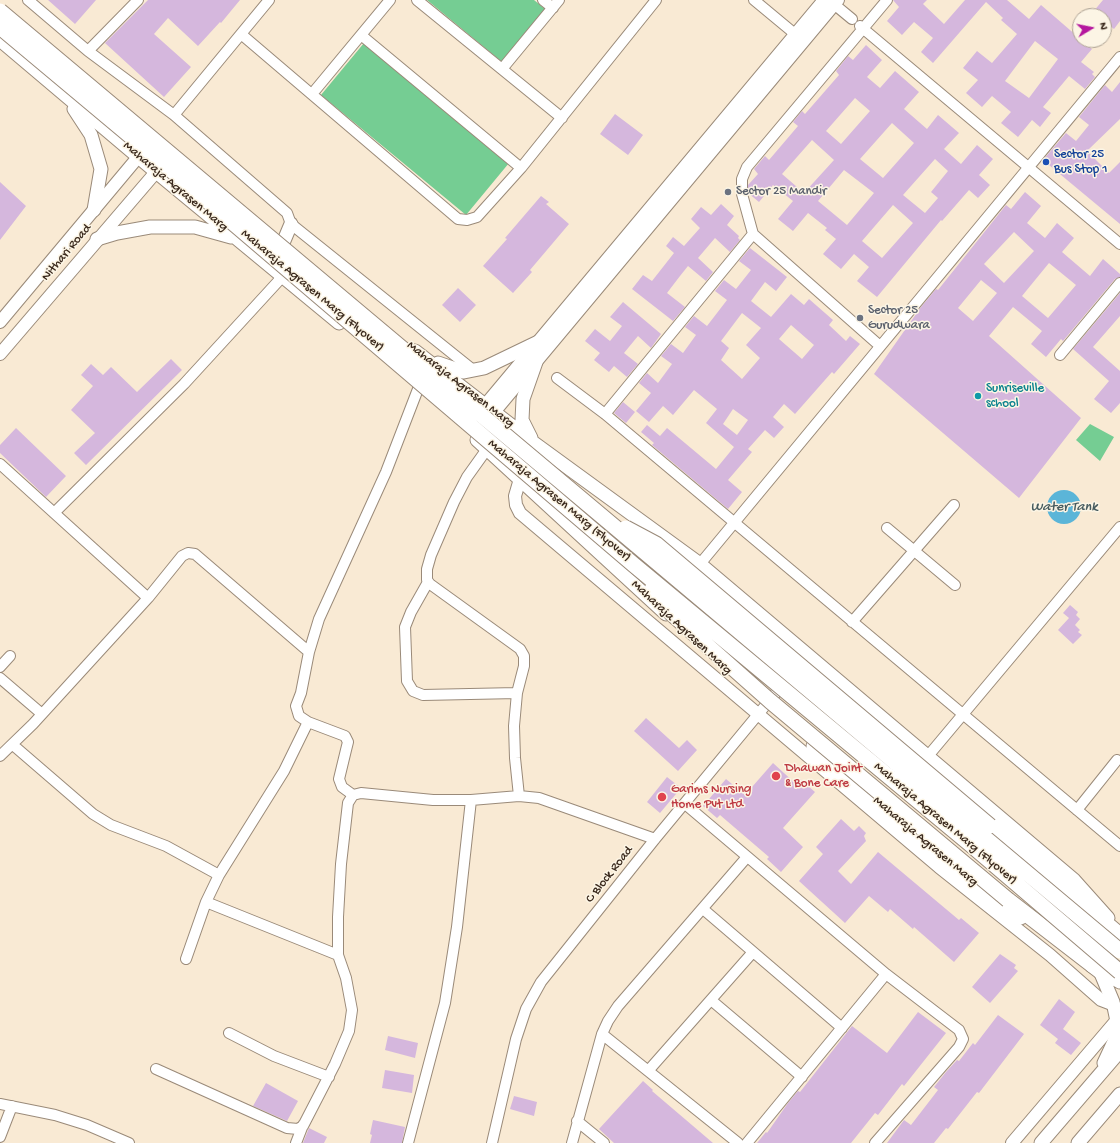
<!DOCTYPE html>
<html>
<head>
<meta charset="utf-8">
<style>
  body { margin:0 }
  #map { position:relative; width:1120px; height:1143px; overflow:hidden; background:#f9ead4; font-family:"Gochi Hand",sans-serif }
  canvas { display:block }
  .north { position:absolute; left:1072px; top:8px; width:40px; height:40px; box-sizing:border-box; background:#fcf5e5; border:1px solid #afa495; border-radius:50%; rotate:80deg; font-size:11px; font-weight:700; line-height:16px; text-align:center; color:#3b2a1e }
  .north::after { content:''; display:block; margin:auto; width:14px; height:18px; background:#b5179e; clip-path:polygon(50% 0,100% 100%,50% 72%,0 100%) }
</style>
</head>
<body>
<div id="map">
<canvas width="1120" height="1143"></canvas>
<div class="north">N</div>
</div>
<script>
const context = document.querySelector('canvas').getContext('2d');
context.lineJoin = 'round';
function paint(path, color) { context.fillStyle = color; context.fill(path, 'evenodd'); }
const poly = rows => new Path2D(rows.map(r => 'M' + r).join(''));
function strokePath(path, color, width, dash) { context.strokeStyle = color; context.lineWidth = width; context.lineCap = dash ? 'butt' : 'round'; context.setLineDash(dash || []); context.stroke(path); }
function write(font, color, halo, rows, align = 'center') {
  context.font = font + ' "Gochi Hand",sans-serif'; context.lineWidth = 3; context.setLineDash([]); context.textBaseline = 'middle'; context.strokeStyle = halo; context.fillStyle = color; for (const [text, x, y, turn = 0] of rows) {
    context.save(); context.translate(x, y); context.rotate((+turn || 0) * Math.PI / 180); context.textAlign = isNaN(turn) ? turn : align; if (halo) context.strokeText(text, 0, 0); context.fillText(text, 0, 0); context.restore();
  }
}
const green = poly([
  [427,0,534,0,545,9,502,62],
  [364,43,509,163,466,215,321,95],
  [1090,424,1114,437,1100,461,1076,440]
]);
const water = poly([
  '1047 507a17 17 0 1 1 34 0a17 17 0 1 1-34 0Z'
]);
const building = poly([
  [48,0,96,0,75,24],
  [148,0,240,0,221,23,220,22,198,46,168,18,154,34,191,67,164,97,105,43],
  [893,0,927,0,923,4,944,24,965,0,1007,0,1029,19,1041,5,1092,49,1081,62,1094,72,1092,74,1095,77,1085,89,1069,76,1043,107,1051,113,1040,127,1032,120,1018,137,1001,123,1011,112,992,96,982,107,966,93,978,80,963,68,977,51,992,63,1017,34,1001,20,1003,18,986,2,933,63,921,52,933,38,914,22,902,35,887,21,899,7],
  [1035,41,1058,59,1029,98,1005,81],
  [1103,0,1120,0,1120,21,1114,29,1104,21,1104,16,1098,16,1093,12],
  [866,45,882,60,867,77,880,88,895,71,919,92,904,109,927,129,938,115,959,133,944,149,961,164,977,145,993,159,979,175,990,185,978,198,969,190,942,221,941,220,877,297,857,281,869,267,854,254,841,269,823,254,836,239,825,230,827,228,808,213,793,231,778,219,793,201,773,185,759,202,748,193,748,185,758,174,754,169,765,156,769,160,798,126,793,122,802,111,805,114,839,75,836,71,848,56,853,60],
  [855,98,870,111,841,144,826,131],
  [892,123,914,143,883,178,860,159],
  [812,140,834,160,804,193,782,174],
  [935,159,948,171,931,192,938,198,925,213,903,195],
  [844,170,874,193,847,225,818,201],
  [893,205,913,223,882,258,862,241],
  [1120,82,1120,119,1087,151,1109,173,1120,162,1120,224,1043,160,1066,133,1076,141,1089,125,1079,117,1105,85,1112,92],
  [615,114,643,135,628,155,600,134],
  [0,182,26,206,0,240],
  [1025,192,1041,206,1027,223,1045,238,1057,223,1074,238,1062,252,1090,276,1103,259,1120,274,1120,277,1115,279,1063,341,1061,339,1046,357,1031,344,1042,331,1013,307,989,336,1081,418,1019,498,874,374,921,307,936,289,938,290,1006,205,1011,209],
  [1014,232,1034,251,1004,283,984,264],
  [1049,263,1076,285,1048,318,1022,296],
  [981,280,997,293,973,321,958,308],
  [541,196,549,202,546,204,569,224,530,270,532,272,513,293,483,266,507,239,505,238],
  [721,204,734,216,727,225,739,236,738,238,740,240,730,252,715,238,698,258,713,272,706,281,688,266,680,276,667,293,685,307,673,321,632,289,643,275,652,281,674,253,666,246,673,237,684,246,700,228,691,219,701,207,711,215],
  [750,248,787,277,776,291,765,282,751,301,771,317,791,294,804,305,809,299,833,320,829,325,846,341,850,336,860,344,834,374,832,372,795,414,784,404,773,417,784,427,774,438,765,430,748,449,752,452,728,480,742,492,728,509,652,445,654,443,641,432,647,425,660,436,667,428,716,469,734,447,706,423,717,409,694,390,673,415,663,406,649,422,636,411,651,393,639,383,647,373,658,383,672,364,661,356,671,344,683,353,696,335,685,327,694,316,707,326,727,300,715,291,724,280,736,289,751,270,739,261],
  [742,313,761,328,746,345,760,358,742,379,721,360,729,348,721,341],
  [791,325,814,345,802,359,779,339],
  [733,409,748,420,737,435,723,424],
  [458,288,476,305,460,322,442,305],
  [1120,293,1120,316,1093,347,1120,371,1120,403,1111,413,1094,399,1109,381,1073,349],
  [623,302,661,334,651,348,638,336,624,353,638,364,627,377,614,366,609,372,594,360,600,353,585,341,595,329,610,341,622,326,610,317],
  [171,359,182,370,86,465,74,453,95,433,71,410,93,386,81,375,91,364,103,375,111,367,137,392],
  [623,402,635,412,626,423,614,413],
  [16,428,66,476,46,497,0,453,0,445],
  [1070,605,1078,612,1076,615,1080,619,1075,625,1080,630,1078,632,1082,635,1073,644,1058,630,1069,618,1063,613],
  [646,718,679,748,687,740,697,750,678,771,634,731],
  [773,763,796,784,800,779,815,792,783,828,803,847,781,872,767,859,769,857,720,815,717,818,703,806,726,779,745,795],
  [667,777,681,788,660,813,647,802],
  [841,819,854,831,859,826,866,833,864,836,866,841,838,871,851,884,878,852,959,920,961,918,979,933,954,962,914,927,913,929,890,909,888,912,869,896,845,923,799,881,823,854,816,847],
  [1000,954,1016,965,1014,968,1018,971,990,1003,972,987],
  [1059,999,1075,1012,1063,1029,1081,1043,1071,1055,1055,1043,1058,1039,1040,1025],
  [918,1012,946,1033,904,1086,902,1084,878,1115,875,1113,851,1143,757,1143,766,1132,767,1133,788,1103,798,1091,800,1092,852,1026,887,1053],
  [998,1015,1024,1034,979,1093,977,1092,948,1129,946,1128,934,1143,887,1143,904,1120,911,1125,938,1090,934,1087,946,1072,957,1060,959,1061,973,1043,975,1045],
  [388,1036,418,1043,415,1058,385,1050],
  [385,1070,414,1075,412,1093,382,1088],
  [643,1081,653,1090,652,1091,713,1143,614,1143,599,1129],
  [266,1083,298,1101,287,1121,253,1106],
  [514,1096,537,1102,534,1116,510,1109],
  [373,1120,405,1127,402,1143,370,1143,372,1135,370,1134],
  [309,1128,327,1137,324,1143,303,1143]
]);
const minor = poly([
  [28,0,88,51,174,115,287,213,291,224,473,370],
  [417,0,562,118],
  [543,0,553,8],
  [754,0,795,34],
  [829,0,852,19],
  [860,26,1120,244],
  [241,34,458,219,467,220,477,217,521,168,656,0],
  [361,35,521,168],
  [88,51,138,0],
  [502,69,559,0],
  [312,94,390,0],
  [174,115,269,0],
  [880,346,753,234,742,194,742,179,747,167,887,0],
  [1060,355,1120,283],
  [557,378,605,414,1120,846],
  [605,414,753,234],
  [487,449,467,477,454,502,431,555,427,569,427,580,430,584,520,649,524,656,524,666,517,693,514,726,515,758,519,796],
  [0,464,148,598],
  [54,513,184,384,283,276],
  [887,528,955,585],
  [700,564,1120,57],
  [428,582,411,612,405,627,407,681,413,691,423,695,517,693],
  [852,622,954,505],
  [0,667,10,656],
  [0,678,42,714],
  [13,745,93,814,111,825,166,846,219,875],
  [0,756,33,724,148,598,182,556,188,553,195,554,309,652],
  [928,756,1120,527],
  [353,795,342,787,339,779,346,750,348,742,345,736,308,722,299,716,296,706,301,693,309,652,319,619,386,472,418,389],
  [685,804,886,974,959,1030,963,1039,959,1047,875,1143],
  [1077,810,1117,760],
  [206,902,338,955],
  [703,909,842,1028],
  [186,959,206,902,219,875,284,771,308,722],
  [711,1000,802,1077],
  [229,1033,274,1056,329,1077],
  [602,1034,738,1143],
  [156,1069,287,1128,298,1129,303,1126,335,1064,349,1031,352,1010,346,978,338,955,338,917,341,864,348,803,353,795,361,793,433,800,471,800],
  [648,1071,753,952],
  [0,1104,55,1115,87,1125,129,1143],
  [577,1121,604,1143],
  [0,1137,12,1106],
  [296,1143,303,1125],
  [408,1143,445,1003,457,927,471,800,519,796,539,798,655,839],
  [492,1143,516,1039,526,1009,541,982,655,839,784,683],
  [572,1143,602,1034,608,1021,618,1006,747,857],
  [747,1143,886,974]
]);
const tertiary = poly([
  [0,322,144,150],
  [0,354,162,165],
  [486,404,824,0],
  [495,411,838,0],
  [520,479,515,496,516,505,520,513,939,867,1050,955,1101,1000,1114,1005],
  [1012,1143,1116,1021]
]);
const secondary = poly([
  [0,40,155,171,339,323],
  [74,109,91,135,101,169,94,210],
  [97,239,117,233,150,227,195,227,231,237],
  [283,243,291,224],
  [415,351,534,443,700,564,1074,880,1108,918],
  [438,363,464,372,484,368,538,342],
  [531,438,522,420,523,399,536,362],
  [477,440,666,614],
  [813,746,997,902,1021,918],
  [1092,966,1120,982],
  [1100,971,1113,1002,1119,1031,1104,1063],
  [1041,1143,1120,1051],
  [1078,1143,1120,1094]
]);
const primary = poly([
  [990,826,1120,935],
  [1008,900,1100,971]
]);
const primaryBridge = poly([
  [0,11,1120,951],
  [0,27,171,170,634,565,970,844,1120,972],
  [626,528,656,544,990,826],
  [652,589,672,614,770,701,1008,900]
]);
const markers = [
  [1046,162,4,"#1a4fb4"],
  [728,192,4,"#6b7280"],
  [860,318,4,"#6b7280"],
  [978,396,4,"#0f9aa8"],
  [776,776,5,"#e0444e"],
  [662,797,5,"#e0444e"]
];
const transitNames = [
  ["Sector 25",1054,155],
  ["Bus Stop 1",1054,170]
];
const streetNames = [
  ["Maharaja Agrasen Marg",175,187,40],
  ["Nithari Road",67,253,-50],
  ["Maharaja Agrasen Marg (Flyover)",312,291,40],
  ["Maharaja Agrasen Marg",460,385,38],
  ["Maharaja Agrasen Marg (Flyover)",559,501,40],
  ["Maharaja Agrasen Marg",681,628,43],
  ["Maharaja Agrasen Marg (Flyover)",945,824,40],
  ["Maharaja Agrasen Marg",925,842,40],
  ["C Block Road",610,875,-52]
];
const worshipNames = [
  ["Sector 25 Mandir",736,192],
  ["Sector 25",868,311],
  ["Gurudwara",868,326]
];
const cultureNames = [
  ["Sunriseville",986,389],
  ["school",986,404]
];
const healthNames = [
  ["Dhawan Joint",785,769],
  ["& Bone Care",785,784],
  ["Garims Nursing",671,790],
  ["Home Pvt Ltd",671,805]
];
const waterNames = [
  ["Water Tank",1064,508]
];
paint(green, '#75cd93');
paint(water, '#5bb5d8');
paint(building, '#d5b7dd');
strokePath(minor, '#9a8a79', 12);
strokePath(tertiary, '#9a8a79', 14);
strokePath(secondary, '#9a8a79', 15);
strokePath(primary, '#9a8a79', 17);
strokePath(minor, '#fff', 10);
strokePath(tertiary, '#fff', 12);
strokePath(secondary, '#fff', 13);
strokePath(primary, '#fff', 15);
strokePath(primaryBridge, '#9a8a79', 17, []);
strokePath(primaryBridge, '#fff', 15);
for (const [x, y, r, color] of markers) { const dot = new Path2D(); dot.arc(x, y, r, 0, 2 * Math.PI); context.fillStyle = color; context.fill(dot); strokePath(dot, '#fcf5e5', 1.5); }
write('13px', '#164399', '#fcf5e5', transitNames, 'left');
write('13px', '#3b2a1e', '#fcf5e5', streetNames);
write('13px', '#5b616d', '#fcf5e5', worshipNames, 'left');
write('13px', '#0d838f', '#fcf5e5', cultureNames, 'left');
write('13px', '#be3a42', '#fcf5e5', healthNames, 'left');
write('italic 14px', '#465b5f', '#fcf5e5', waterNames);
</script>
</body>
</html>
